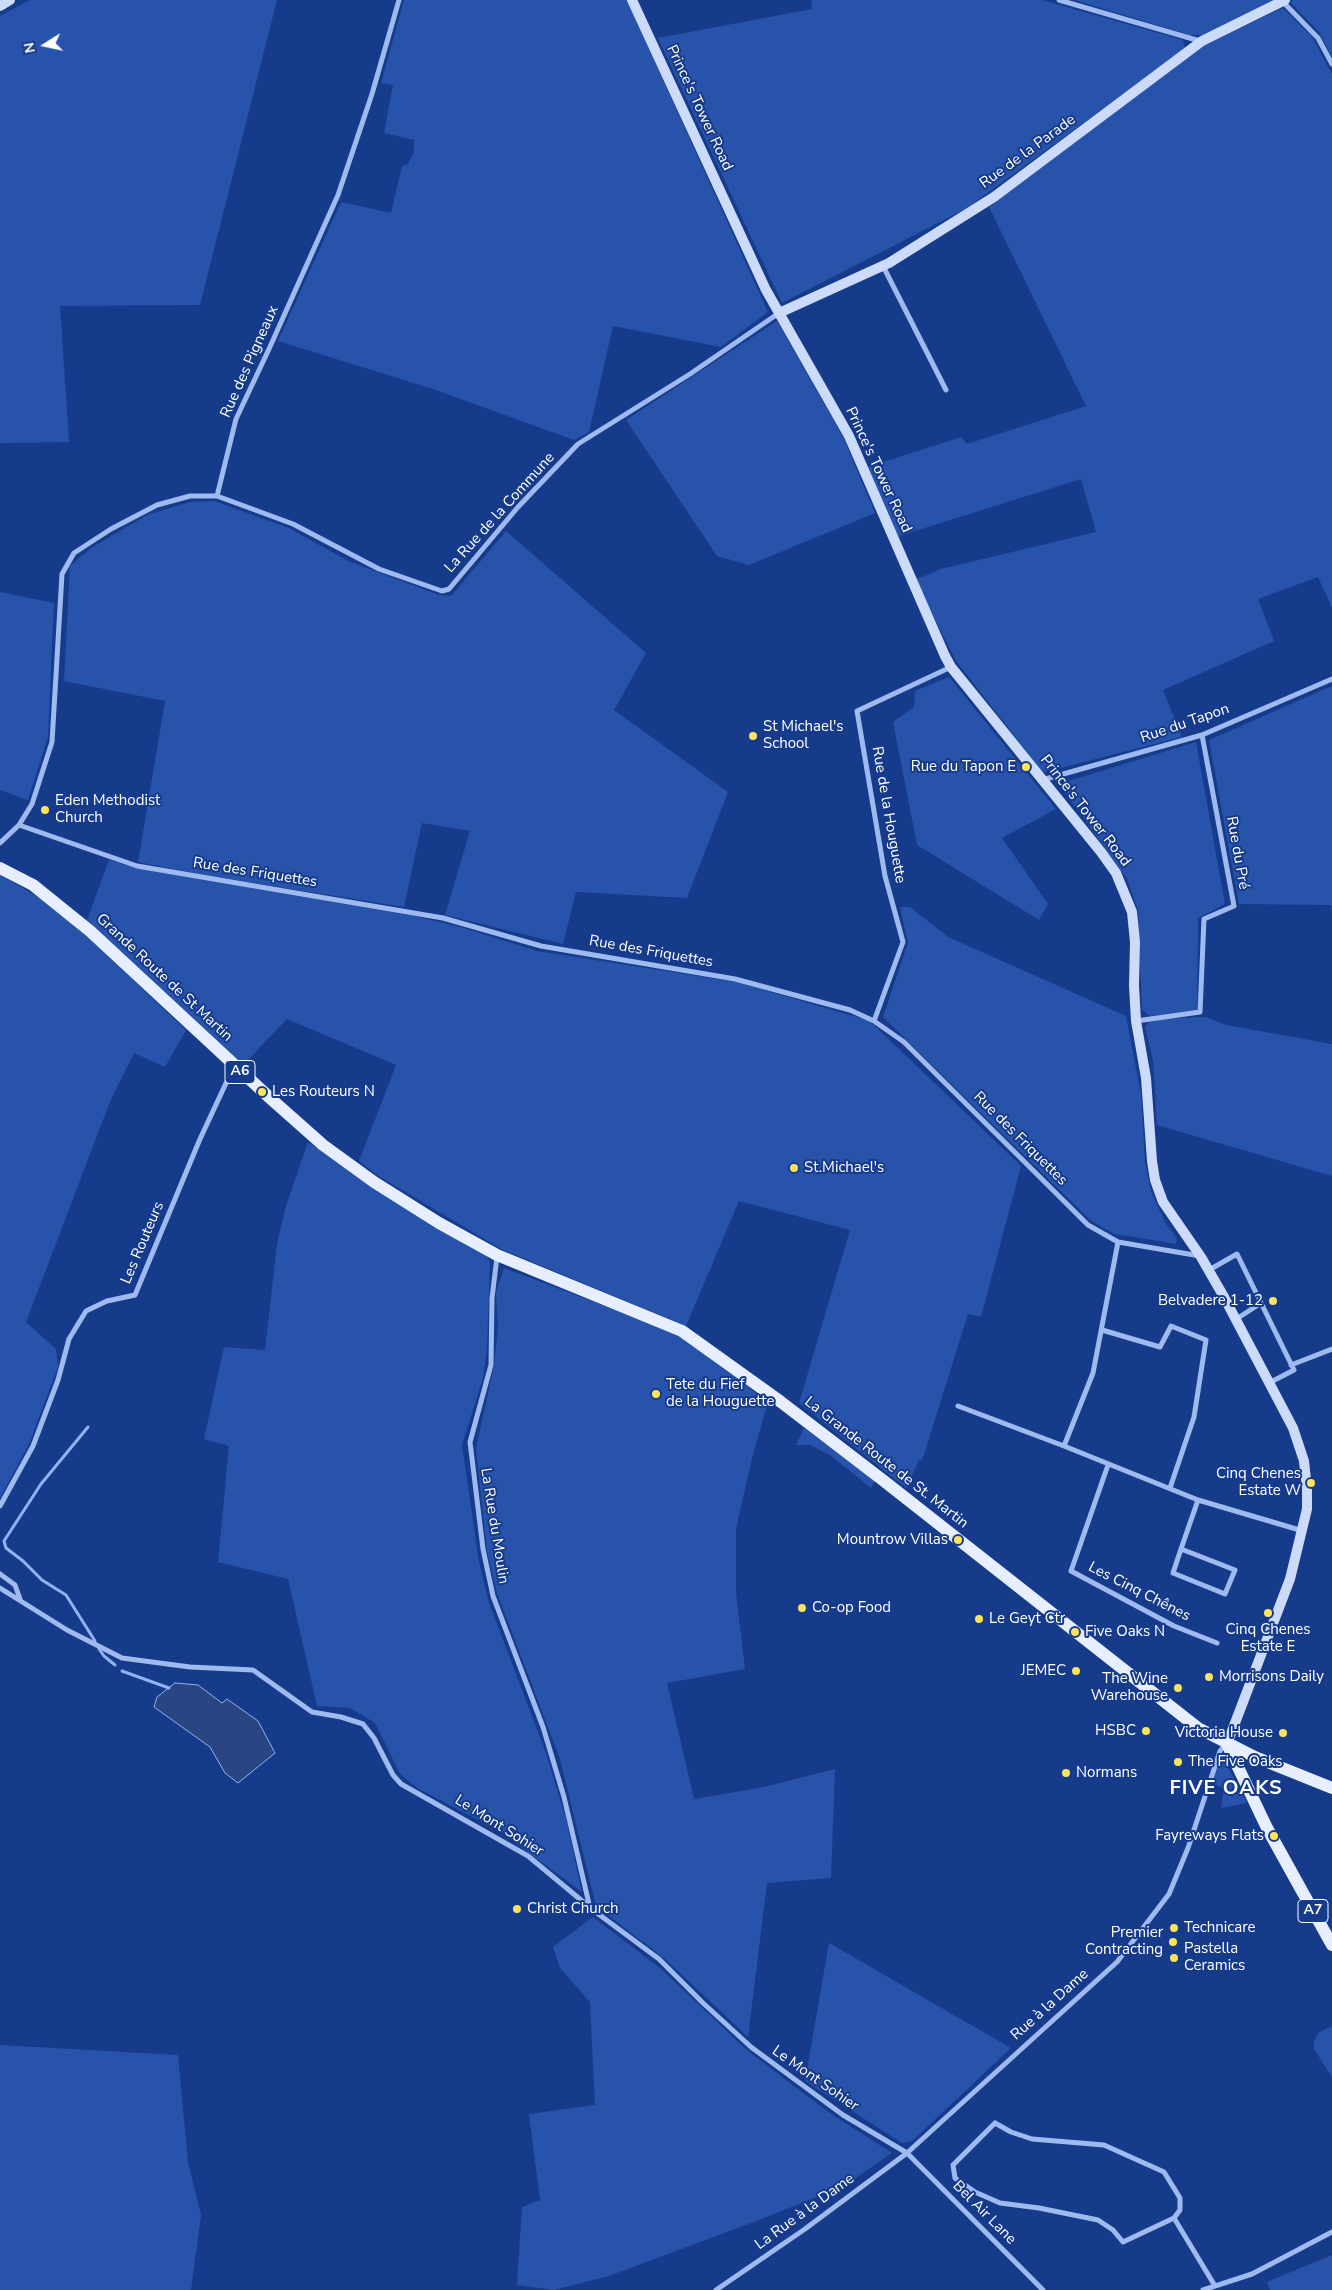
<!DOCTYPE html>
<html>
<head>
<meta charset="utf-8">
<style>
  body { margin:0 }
  #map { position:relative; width:1332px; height:2290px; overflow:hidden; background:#163b8b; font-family:"Nunito Sans",sans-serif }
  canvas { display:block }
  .north { position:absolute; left:20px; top:20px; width:50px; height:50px; -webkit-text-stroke:4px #163b8b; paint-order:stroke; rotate:260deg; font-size:14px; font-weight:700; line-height:20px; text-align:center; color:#fff }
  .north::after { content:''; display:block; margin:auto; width:18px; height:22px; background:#fff; clip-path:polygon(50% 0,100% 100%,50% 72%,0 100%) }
</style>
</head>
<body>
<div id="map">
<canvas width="1332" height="2290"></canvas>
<div class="north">N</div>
</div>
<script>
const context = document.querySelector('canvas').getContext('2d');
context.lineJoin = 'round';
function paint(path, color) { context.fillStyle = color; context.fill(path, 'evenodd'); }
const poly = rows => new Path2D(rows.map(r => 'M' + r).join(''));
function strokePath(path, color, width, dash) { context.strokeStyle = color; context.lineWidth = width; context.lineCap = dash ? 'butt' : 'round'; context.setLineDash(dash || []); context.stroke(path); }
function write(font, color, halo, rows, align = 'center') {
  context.font = font + ' "Nunito Sans",sans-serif'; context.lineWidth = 4; context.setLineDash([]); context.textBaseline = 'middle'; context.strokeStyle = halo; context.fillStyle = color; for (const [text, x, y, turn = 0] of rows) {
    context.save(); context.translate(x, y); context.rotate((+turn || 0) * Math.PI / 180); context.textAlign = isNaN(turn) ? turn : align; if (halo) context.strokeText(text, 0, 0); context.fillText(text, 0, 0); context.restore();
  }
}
const green = poly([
  [30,0,277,0,200,305,60,306,69,442,0,443,0,16],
  [404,0,627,0,768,312,721,347,613,326,589,432,574,440,433,389,278,341,341,202,391,213,402,166,408,164,414,152,414,140,384,133,393,85,381,83],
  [811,0,1042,0,1183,40,1185,49,967,208,782,303,658,38,812,9],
  [1074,0,1275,0,1203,35,1190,35],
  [1293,0,1332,0,1332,57,1319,32,1290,2],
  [1283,8,1312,37,1332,74,1332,608,1318,577,1258,599,1274,641,1163,690,1182,737,1045,772,1041,770,956,661,915,580,941,569,1096,532,1081,479,896,537,868,467,961,437,967,444,1086,406,989,207,1205,44],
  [777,321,844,439,875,513,749,565,717,556,626,420],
  [214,501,289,528,348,561,439,595,451,596,506,531,646,653,614,710,728,792,687,898,576,892,563,944,445,915,470,831,422,823,404,907,198,874,138,862,165,701,64,681,70,566,91,548,147,515,190,502],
  [0,592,54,603,48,737,28,800,0,790],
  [949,677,1056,809,1002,838,1048,904,1039,920,917,845,893,722,914,707,915,691],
  [1332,686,1332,910,1331,905,1239,904,1209,740],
  [1196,742,1225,904,1198,918,1197,1010,1150,1016,1142,1010,1138,910,1127,879,1059,784],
  [109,860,136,868,414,916,464,928,537,951,736,982,867,1020,874,1025,1021,1166,981,1317,968,1314,922,1461,919,1460,906,1488,799,1403,850,1230,739,1201,686,1326,501,1249,377,1175,359,1161,396,1065,287,1019,242,1066,87,920],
  [0,875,47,902,95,944,186,1030,165,1067,134,1053,111,1099,26,1322,56,1349,58,1367,29,1444,0,1498],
  [900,907,910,907,948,937,1126,1016,1141,1094,1145,1162,1151,1191,1165,1222,1177,1239,1176,1244,1115,1234,1091,1221,883,1017,908,943],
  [1206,1017,1226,1025,1332,1044,1332,1176,1157,1125,1153,1060,1145,1027,1149,1022,1162,1019],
  [308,1142,387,1196,486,1254,490,1263,487,1348,483,1378,462,1445,479,1562,489,1603,546,1753,566,1819,582,1892,501,1832,419,1789,400,1774,375,1723,350,1708,317,1706,288,1579,218,1562,229,1446,204,1439,224,1347,265,1350,277,1244,286,1206],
  [504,1268,674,1332,768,1402,752,1458,736,1529,736,1593,745,1669,667,1683,694,1799,764,1787,835,1769,831,1878,767,1883,748,2037,664,1958,596,1906,560,1759,497,1593,487,1551,476,1448,494,1366,498,1328,496,1292],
  [804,1428,875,1481,871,1488,830,1455,810,1445,796,1445],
  [1224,1760,1247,1803,1221,1808,1224,1788,1211,1784,1218,1764],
  [593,1917,660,1968,748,2051,827,2111,892,2153,844,2186,759,2220,609,2276,554,2290,517,2285,522,2207,540,2200,529,2114,595,2105,590,2002,560,1968,553,1947],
  [829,1943,1011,2048,912,2141,902,2143,805,2081],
  [1332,2026,1332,2077,1314,2049,1314,2041,1319,2032],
  [0,2045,178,2055,188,2162,201,2215,191,2290,0,2290],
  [1332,2255,1332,2290,1270,2290,1267,2282]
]);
const water = poly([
  [175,1683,198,1685,222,1703,227,1699,258,1721,275,1753,238,1783,225,1773,210,1747,154,1707,157,1697,175,1683]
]);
const stream = poly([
  [88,1427,41,1484,4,1541,6,1548,23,1561,42,1580,66,1595,95,1641],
  [99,1649,104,1656,115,1665],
  [122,1671,169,1688]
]);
const street = poly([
  [1059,0,1200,41],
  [1283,2,1318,38,1332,64],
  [883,266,946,390],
  [217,496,293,524,379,569,442,591,449,589,518,507,578,444,690,374,779,313],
  [1042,780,1202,735,1332,679],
  [19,825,137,866,443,918,541,946,735,979,850,1010,874,1021,904,1042,1088,1225,1118,1242,1200,1256],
  [0,843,19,825,32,804,52,742,62,574,74,553,111,529,157,505,190,496,217,496,236,419,269,349,338,195,372,94,399,0],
  [874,1021,903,942,885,876,857,711,951,667],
  [1136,1021,1200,1012,1204,919,1234,906,1202,735],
  [1118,1242,1093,1373,1064,1446,1198,1500,1303,1531],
  [497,1257,492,1298,491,1365,470,1442,483,1549,493,1596,543,1727,564,1797,590,1908],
  [1209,1270,1237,1254,1294,1370,1269,1383],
  [1241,1316,1261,1303],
  [1102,1330,1160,1347,1171,1326,1206,1340,1194,1417,1170,1488],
  [1291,1365,1332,1349],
  [958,1406,1064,1446],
  [1108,1465,1071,1571,1174,1626,1217,1643],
  [0,1506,33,1446,58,1380,69,1339,86,1311,107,1301,135,1295,200,1139,234,1066],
  [1181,1549,1235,1570,1225,1594,1173,1573,1181,1549,1198,1500],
  [0,1574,15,1585,20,1599],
  [0,1588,67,1630,122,1658,190,1667,253,1670,312,1712,341,1717,363,1724,374,1738,393,1775,401,1784,528,1856,593,1910,659,1959,703,2003,751,2047,843,2115,907,2153,1043,2290],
  [995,2123,1011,2132,1032,2139,1104,2145,1164,2172,1180,2198,1180,2210,1174,2218,1123,2242,1113,2230,1098,2220,1039,2208,1000,2203,975,2192,955,2178,953,2165,995,2123],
  [1174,2218,1215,2286],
  [716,2290,805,2229,907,2153,1117,1962,1169,1894,1188,1848,1220,1751,1225,1745],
  [1203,2290,1252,2274,1332,2232]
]);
const secondary = poly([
  [632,0,766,290,849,436,945,656,951,667,1101,852,1116,873,1132,912,1135,942,1134,986,1136,1021,1146,1078,1152,1161,1155,1180,1163,1202,1201,1257,1224,1297,1293,1428,1304,1461,1307,1489,1307,1509,1290,1579,1227,1744],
  [0,6,10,0],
  [779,313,889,263,994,197,1202,41,1285,0]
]);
const primary = poly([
  [0,868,33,885,90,931,270,1098,323,1145,374,1182,439,1223,497,1255,682,1331,781,1402,884,1481,1198,1728,1255,1757,1332,1788],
  [1227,1744,1267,1828,1332,1945]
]);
const markers = [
  [753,736,5,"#ffe35d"],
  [1026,767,5,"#ffe35d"],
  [45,810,5,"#ffe35d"],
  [262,1092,5,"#ffe35d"],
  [794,1168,5,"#ffe35d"],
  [1273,1301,5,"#ffe35d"],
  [656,1394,5,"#ffe35d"],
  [1311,1483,5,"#ffe35d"],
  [958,1540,5,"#ffe35d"],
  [802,1608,5,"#ffe35d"],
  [1268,1613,5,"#ffe35d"],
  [979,1619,5,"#ffe35d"],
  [1075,1632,5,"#ffe35d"],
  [1076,1671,5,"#ffe35d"],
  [1209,1677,5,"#ffe35d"],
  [1178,1688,5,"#ffe35d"],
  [1146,1731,5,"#ffe35d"],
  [1283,1733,5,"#ffe35d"],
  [1178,1762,5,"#ffe35d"],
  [1066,1773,5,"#ffe35d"],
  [1274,1836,5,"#ffe35d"],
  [517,1909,5,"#ffe35d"],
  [1174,1928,5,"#ffe35d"],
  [1173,1942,5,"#ffe35d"],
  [1174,1958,5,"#ffe35d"]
];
const shields = [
  [240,1072,30],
  [1313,1911,30]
];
const shieldNames = [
  ["A6",240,1072],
  ["A7",1313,1911]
];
const streetNames = [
  ["Prince's Tower Road",699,108,65],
  ["Rue de la Parade",1028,152,-36],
  ["Rue des Pigneaux",250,362,-66],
  ["Prince's Tower Road",878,470,65],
  ["La Rue de la Commune",500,513,-48],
  ["Rue du Tapon",1185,724,-19],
  ["Prince's Tower Road",1085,811,52],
  ["Rue de la Houguette",888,815,80],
  ["Rue du Pré",1237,853,80],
  ["Rue des Friquettes",255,873,9],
  ["Rue des Friquettes",651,952,10],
  ["Grande Route de St Martin",164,978,43],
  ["Rue des Friquettes",1020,1139,45],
  ["Les Routeurs",143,1243,-67],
  ["La Grande Route de St. Martin",886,1463,38],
  ["La Rue du Moulin",494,1526,81],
  ["Les Cinq Chênes",1139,1592,27],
  ["Le Mont Sohier",499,1826,32],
  ["Rue à la Dame",1050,2005,-42],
  ["Le Mont Sohier",815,2079,35],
  ["La Rue à la Dame",805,2212,-36],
  ["Bel Air Lane",984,2213,45]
];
const poiNames = [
  ["St Michael's",763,727],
  ["School",763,744],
  ["Rue du Tapon E",1016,767,"right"],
  ["Eden Methodist",55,801],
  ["Church",55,818],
  ["Les Routeurs N",272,1092],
  ["St.Michael's",804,1168],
  ["Belvadere 1-12",1263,1301,"right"],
  ["Tete du Fief",666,1385],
  ["de la Houguette",666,1402],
  ["Cinq Chenes",1301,1474,"right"],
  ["Estate W",1301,1491,"right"],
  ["Mountrow Villas",948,1540,"right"],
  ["Co-op Food",812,1608],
  ["Le Geyt Ctr",989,1619],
  ["Cinq Chenes",1268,1630,"center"],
  ["Estate E",1268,1647,"center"],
  ["Five Oaks N",1085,1632],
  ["JEMEC",1066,1671,"right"],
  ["Morrisons Daily",1219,1677],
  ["The Wine",1168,1679,"right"],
  ["Warehouse",1168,1696,"right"],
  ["HSBC",1136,1731,"right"],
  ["Victoria House",1273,1733,"right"],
  ["The Five Oaks",1188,1762],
  ["Normans",1076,1773],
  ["Fayreways Flats",1264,1836,"right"],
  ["Christ Church",527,1909],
  ["Technicare",1184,1928],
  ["Premier",1163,1933,"right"],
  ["Contracting",1163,1950,"right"],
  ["Pastella",1184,1949],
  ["Ceramics",1184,1966]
];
const districtNames = [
  ["FIVE OAKS",1226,1789]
];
paint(green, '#2853aa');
paint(water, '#2a4682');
strokePath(water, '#91b3f2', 1);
strokePath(stream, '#91b3f2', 3);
strokePath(street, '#9fbaef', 5);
strokePath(secondary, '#cddbfb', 10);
strokePath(primary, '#e7eeff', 12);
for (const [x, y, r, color] of markers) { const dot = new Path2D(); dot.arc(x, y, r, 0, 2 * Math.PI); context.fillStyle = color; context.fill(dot); strokePath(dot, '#163b8b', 2); }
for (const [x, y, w] of shields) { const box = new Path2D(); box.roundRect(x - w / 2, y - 11.5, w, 23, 4); context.fillStyle = '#163b8b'; context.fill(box); strokePath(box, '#fff', 1); }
write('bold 14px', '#fff', null, shieldNames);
write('15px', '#fff', '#163b8b', streetNames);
write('15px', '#fff', '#163b8b', poiNames, 'left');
context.letterSpacing = '1px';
write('bold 20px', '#fff', '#163b8b', districtNames);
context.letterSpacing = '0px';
</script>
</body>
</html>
